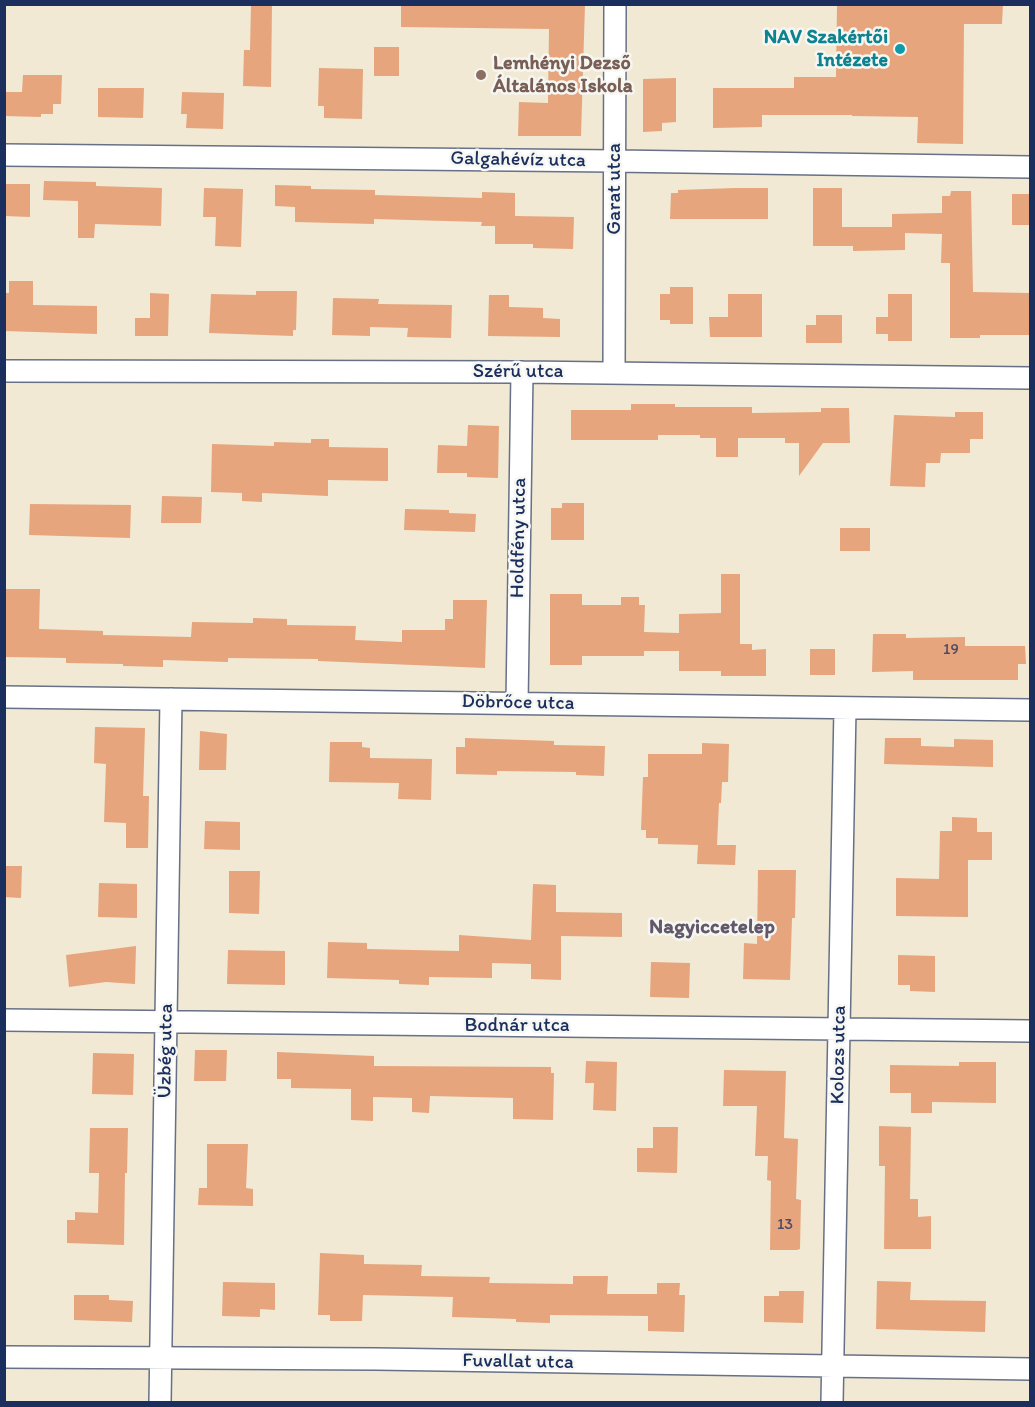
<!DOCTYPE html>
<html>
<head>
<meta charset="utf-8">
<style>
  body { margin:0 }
  #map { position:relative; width:1035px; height:1407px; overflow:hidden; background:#f1e9d4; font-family:Itim,sans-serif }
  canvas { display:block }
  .frame { position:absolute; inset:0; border:6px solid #1b2f5e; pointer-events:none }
</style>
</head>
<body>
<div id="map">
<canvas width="1035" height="1407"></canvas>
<div class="frame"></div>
</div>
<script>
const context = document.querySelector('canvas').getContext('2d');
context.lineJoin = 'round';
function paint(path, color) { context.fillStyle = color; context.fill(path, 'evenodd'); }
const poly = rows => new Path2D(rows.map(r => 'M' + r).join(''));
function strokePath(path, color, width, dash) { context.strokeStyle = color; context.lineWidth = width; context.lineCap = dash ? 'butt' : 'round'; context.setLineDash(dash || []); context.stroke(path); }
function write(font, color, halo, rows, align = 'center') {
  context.font = font + ' Itim,sans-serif'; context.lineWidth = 5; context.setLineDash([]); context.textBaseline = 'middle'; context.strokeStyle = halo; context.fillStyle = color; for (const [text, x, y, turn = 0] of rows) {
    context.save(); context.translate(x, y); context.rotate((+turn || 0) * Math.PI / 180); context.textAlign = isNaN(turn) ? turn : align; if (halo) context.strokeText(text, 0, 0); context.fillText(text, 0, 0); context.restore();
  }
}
const building = poly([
  [251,4,272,4,271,87,243,86,244,50,250,50],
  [401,4,585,4,581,136,518,136,519,102,548,103,549,29,401,27],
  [980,4,1003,4,1002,24,964,24,963,144,917,143,918,117,852,116,852,115,762,115,762,127,713,128,713,88,794,88,794,77,836,77,837,5,980,6],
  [374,47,399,47,399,76,374,76],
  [319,68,363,69,362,119,324,118,324,106,318,106],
  [23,75,62,75,61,104,53,104,53,114,41,114,41,117,4,116,4,92,22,92],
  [676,78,676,122,662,123,662,131,643,132,643,79],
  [98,88,144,88,143,118,98,117],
  [182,92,224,93,223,129,186,128,187,114,181,114],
  [44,181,96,182,96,186,162,188,161,226,95,224,94,238,78,238,78,201,43,200],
  [4,184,30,184,30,217,4,216],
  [275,185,311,186,311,189,375,190,375,195,482,198,482,192,515,193,515,216,574,217,573,249,533,248,533,244,495,244,495,226,481,226,482,222,374,219,374,224,295,222,295,207,275,206],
  [204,188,243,189,241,247,215,246,216,217,203,217],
  [735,188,768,188,768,219,670,219,671,193,678,193,678,190],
  [813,188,842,188,842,227,892,227,892,214,942,213,942,196,950,196,951,191,971,191,973,292,1030,293,1030,335,980,335,980,338,950,338,950,263,941,263,942,234,905,233,905,250,853,251,853,246,813,246],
  [1012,194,1030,194,1030,225,1012,225],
  [9,281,33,281,33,305,97,306,97,334,4,331,4,293,9,293],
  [670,287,693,287,693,324,670,324,670,320,660,320,660,294,670,294],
  [256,291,297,291,296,330,293,330,293,336,209,333,211,294,256,295],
  [150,293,169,294,168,336,135,336,135,318,150,318],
  [728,294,762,294,762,337,710,337,709,317,728,317],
  [888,294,912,294,912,341,888,341,888,334,876,334,876,317,888,317],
  [489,295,509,295,509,307,543,308,543,318,560,319,560,337,488,336],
  [333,298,379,299,378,304,452,305,451,338,407,337,408,328,370,327,370,336,332,335],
  [816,315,842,315,842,343,806,343,806,325,816,325],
  [631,404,675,404,675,407,752,407,752,413,821,412,821,408,849,408,850,443,823,443,799,476,799,443,785,443,785,438,738,438,738,457,716,457,716,438,700,438,700,435,658,435,658,440,571,440,571,410,631,410],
  [955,412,983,412,983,439,970,439,970,453,941,453,940,463,926,463,925,487,890,486,894,415,955,417],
  [468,425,499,426,498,478,467,477,467,473,437,473,438,445,467,446],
  [311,439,329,439,329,447,388,448,388,481,328,480,328,496,262,493,262,502,242,501,242,493,211,492,212,444,274,446,274,442,311,443],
  [162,496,202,497,201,523,161,523],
  [562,503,584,503,584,540,551,540,551,508,562,508],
  [30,504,131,505,130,538,29,535],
  [405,509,449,510,449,513,476,514,475,532,404,530],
  [840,528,870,528,870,551,840,551],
  [721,574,740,574,740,644,752,644,752,650,766,649,766,676,721,676,721,671,679,671,679,651,644,651,644,656,582,656,582,665,550,665,550,594,582,594,582,605,621,605,621,597,639,597,639,605,645,605,644,632,679,633,679,614,721,613],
  [6,589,40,589,39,629,103,631,103,635,191,637,192,622,253,623,253,618,287,619,287,625,356,626,355,640,402,642,402,630,445,630,445,619,453,619,453,600,487,600,485,668,318,661,318,659,228,658,228,662,163,660,163,667,123,666,123,664,66,663,66,658,5,657],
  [873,634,906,634,906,638,965,637,965,646,1025,646,1026,664,1018,664,1018,680,913,680,913,671,872,672],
  [810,649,835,649,835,675,810,675],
  [95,727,145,728,143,796,149,796,148,848,126,848,126,823,104,822,106,764,94,763],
  [200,731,227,734,226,770,199,770],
  [465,738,554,741,554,745,605,746,604,776,576,775,576,772,497,771,497,775,456,774,456,747,465,747],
  [885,738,921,738,921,746,954,747,954,739,993,740,993,767,884,764],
  [330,742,362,742,362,747,370,748,370,758,432,759,431,800,398,799,399,783,329,782],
  [702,743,729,744,728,782,722,782,721,803,719,803,717,845,736,845,735,865,697,864,698,845,658,844,658,838,646,838,646,830,641,830,643,777,648,777,648,754,702,754],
  [952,817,977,818,977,832,992,832,992,860,968,860,968,917,896,916,896,878,939,879,940,831,952,831],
  [205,821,240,822,240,850,204,849],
  [4,866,22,866,21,898,4,897],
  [758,870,796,870,795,918,792,918,790,980,743,979,744,943,757,944],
  [229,871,260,871,259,914,229,913],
  [99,883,137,884,137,918,98,917],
  [533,884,556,885,556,912,622,913,622,937,561,936,561,980,531,979,531,964,492,963,492,978,429,977,429,985,399,984,399,980,327,978,328,942,367,943,367,949,459,951,459,935,531,940],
  [136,946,135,984,106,982,69,987,66,955],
  [228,950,285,951,285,985,227,984],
  [898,955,935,956,935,992,910,991,910,985,898,985],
  [651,962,690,963,689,998,650,997],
  [195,1050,227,1050,226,1081,194,1081],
  [277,1052,374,1056,374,1066,551,1067,551,1073,554,1073,553,1120,513,1119,513,1098,430,1096,429,1113,412,1112,412,1098,373,1097,373,1121,351,1120,351,1089,291,1088,291,1079,277,1079],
  [93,1053,134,1054,133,1095,92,1094],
  [586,1061,617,1062,616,1111,593,1110,594,1083,585,1083],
  [959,1062,996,1062,996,1103,932,1102,932,1113,911,1113,911,1093,890,1093,890,1065,959,1066],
  [724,1070,786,1071,784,1138,798,1139,796,1199,801,1200,800,1249,797,1250,770,1250,771,1181,767,1180,768,1156,755,1156,757,1106,723,1106],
  [879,1126,911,1127,910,1199,918,1199,918,1217,931,1216,931,1249,884,1249,885,1166,879,1166],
  [653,1127,678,1127,677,1173,637,1172,637,1148,653,1148],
  [90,1128,128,1128,127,1173,125,1173,124,1245,67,1243,67,1220,75,1220,75,1212,98,1213,99,1173,89,1173],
  [207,1144,248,1144,246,1188,253,1189,253,1206,198,1205,199,1188,207,1188],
  [320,1253,364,1255,364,1264,422,1265,421,1276,490,1277,489,1283,573,1284,573,1276,608,1276,607,1294,657,1294,657,1283,680,1283,679,1295,685,1295,684,1332,648,1331,648,1316,550,1315,550,1323,516,1322,516,1319,452,1317,453,1297,363,1295,362,1321,330,1321,330,1315,318,1315],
  [877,1281,911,1282,910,1300,986,1301,985,1332,876,1329],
  [223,1282,275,1283,275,1310,260,1309,260,1317,222,1316],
  [779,1291,804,1291,803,1323,764,1322,764,1296,779,1296],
  [74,1295,109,1295,109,1300,133,1301,132,1322,74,1320]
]);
const minor = poly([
  [4,155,615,161,1030,167],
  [4,371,522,372,1030,378],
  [614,373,615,4],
  [4,697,1030,710],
  [517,703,522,372],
  [4,1020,1030,1031],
  [4,1357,376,1359,1030,1369],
  [160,1402,171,699],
  [832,1402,845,708]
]);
const markers = [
  [900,49,6,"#0f9aa8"],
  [481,75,6,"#8d6e63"]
];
const numberNames = [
  ["19",951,650],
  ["13",785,1225]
];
const cultureNames = [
  ["NAV Szakértői",888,38],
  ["Intézete",888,61]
];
const educationNames = [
  ["Lemhényi Dezső",493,64],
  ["Általános Iskola",493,87]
];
const streetNames = [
  ["Galgahévíz utca",518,160,1],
  ["Garat utca",615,189,-90],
  ["Szérű utca",518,372],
  ["Holdfény utca",519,538,-89],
  ["Döbrőce utca",518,703,1],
  ["Bodnár utca",517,1026],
  ["Üzbég utca",166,1051,-89],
  ["Kolozs utca",839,1055,-89],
  ["Fuvallat utca",518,1362,1]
];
const neighbourhoodNames = [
  ["Nagyiccetelep",712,928]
];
paint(building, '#e6a57d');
strokePath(minor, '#667087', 24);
strokePath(minor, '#fff', 21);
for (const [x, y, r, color] of markers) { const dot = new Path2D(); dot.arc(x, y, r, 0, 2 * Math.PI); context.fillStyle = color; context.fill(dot); strokePath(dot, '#f6f6f2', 2); }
write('16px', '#4e4c66', null, numberNames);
write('bold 20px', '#0d838f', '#f6f6f2', cultureNames, 'right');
write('bold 20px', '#785e54', '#f6f6f2', educationNames, 'left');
write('20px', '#1b2f5e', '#f6f6f2', streetNames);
write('bold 21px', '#625869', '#f6f6f2', neighbourhoodNames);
</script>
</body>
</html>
